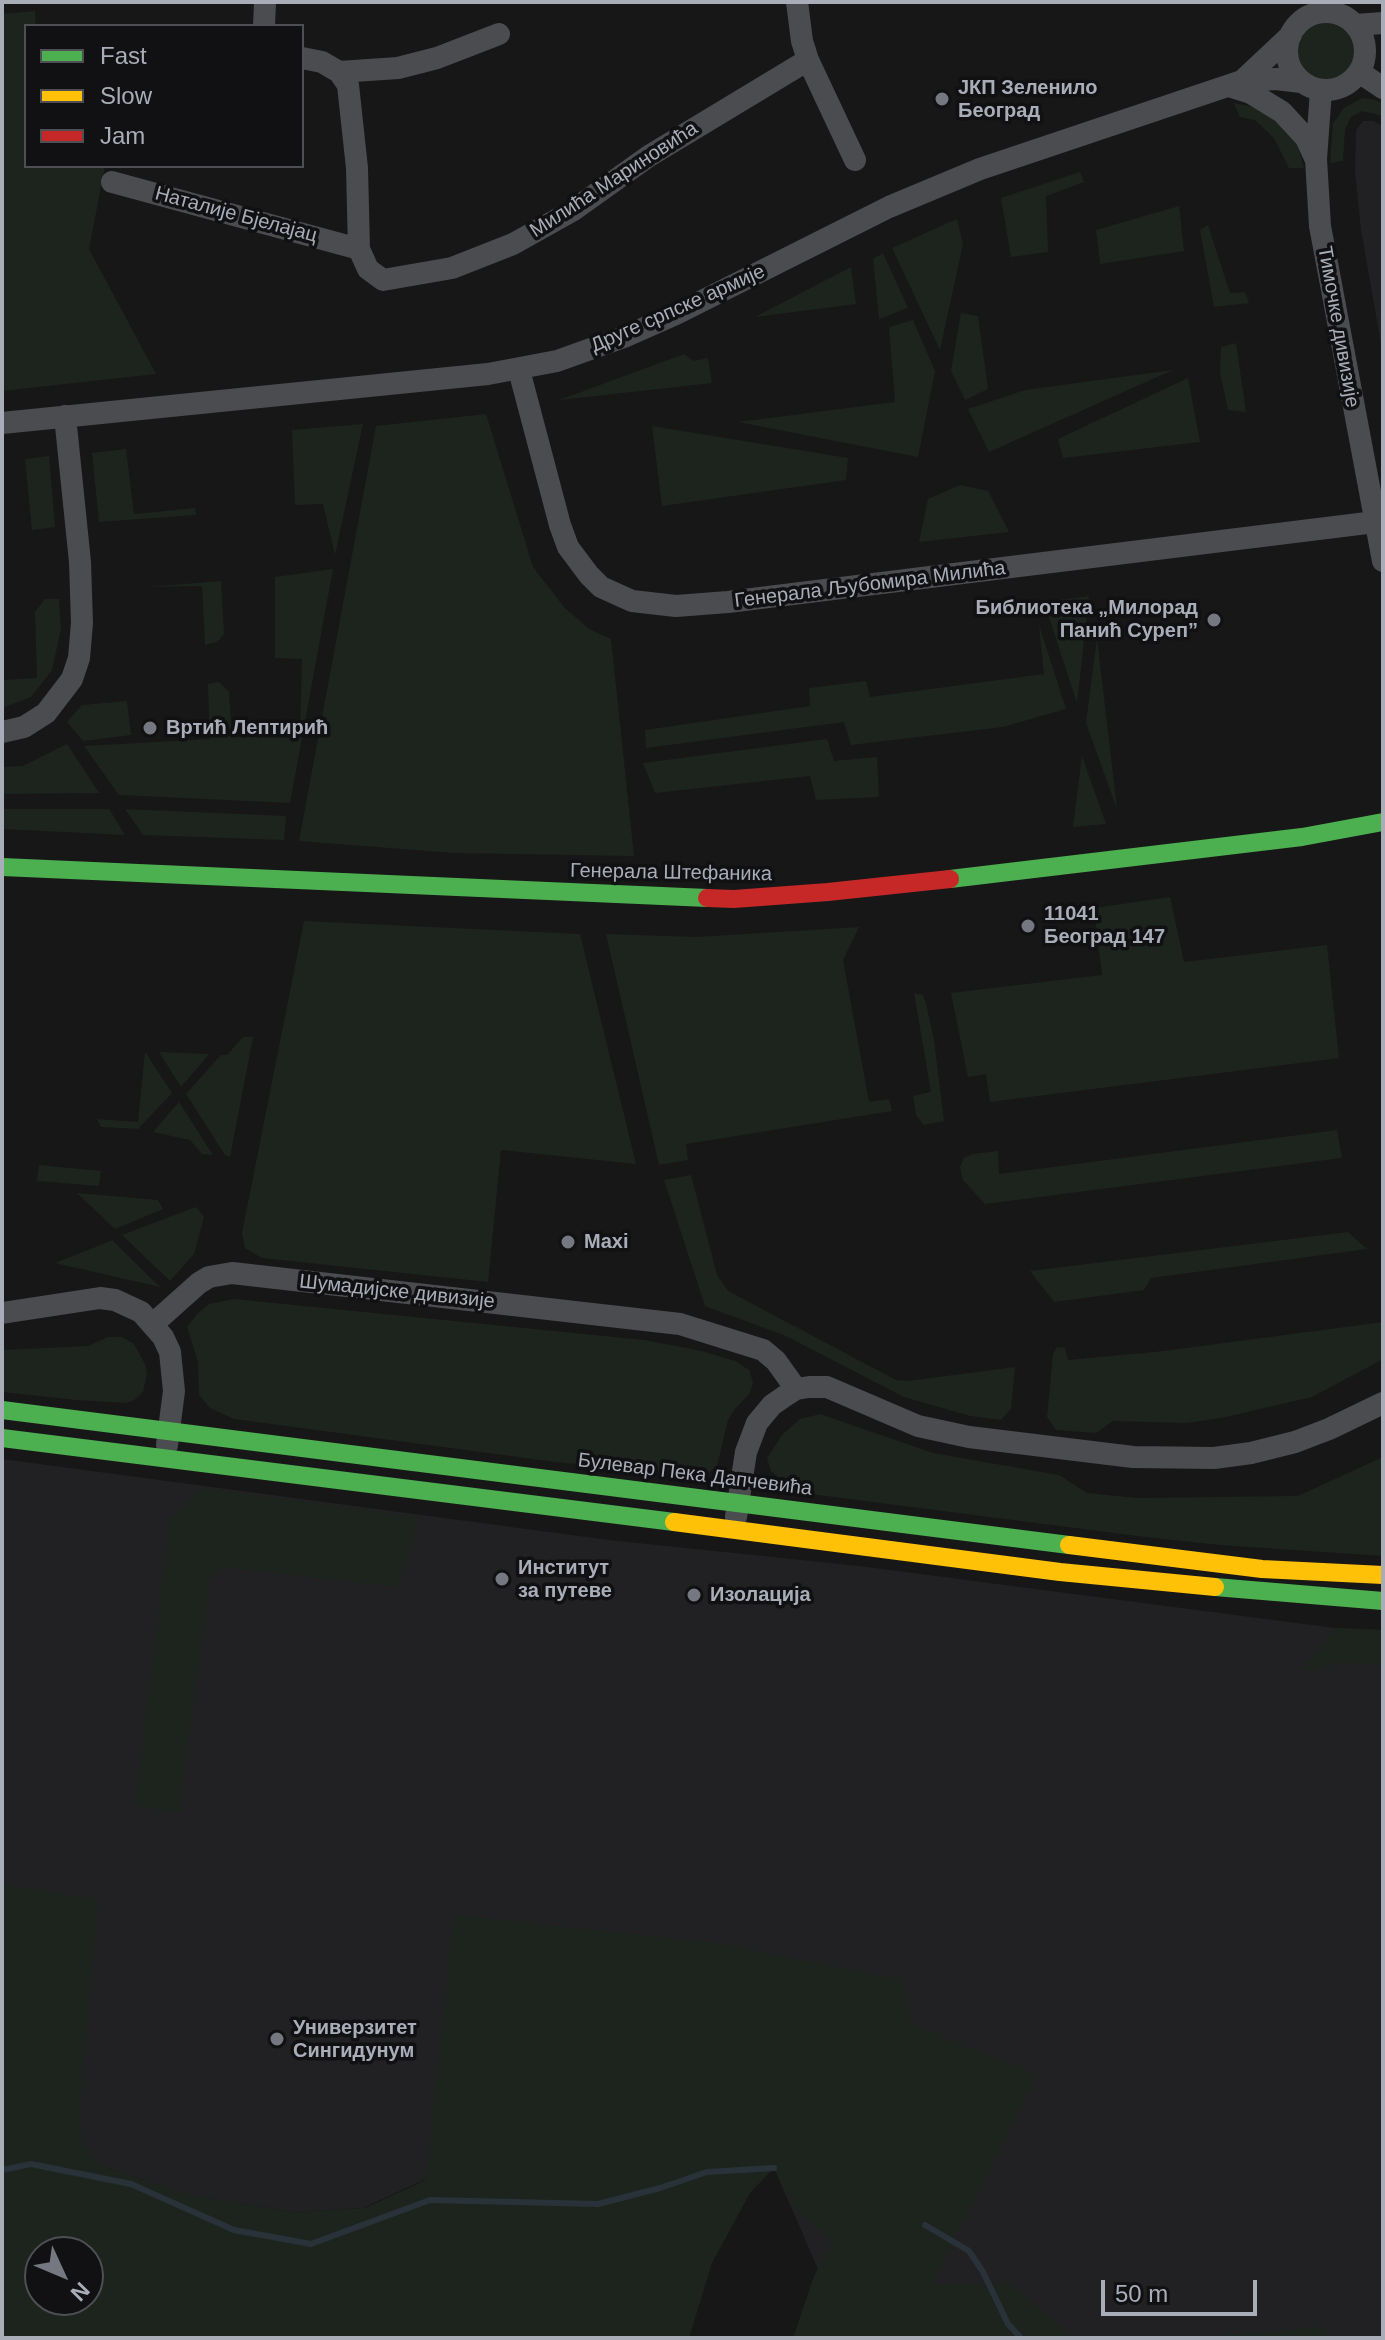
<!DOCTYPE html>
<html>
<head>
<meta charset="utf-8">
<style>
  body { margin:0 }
  #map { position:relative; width:1385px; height:2340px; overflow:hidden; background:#171717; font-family:Helvetica,sans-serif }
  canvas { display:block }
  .frame { position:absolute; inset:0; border:4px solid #a8adb8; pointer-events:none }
  .legend { position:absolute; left:24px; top:24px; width:280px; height:144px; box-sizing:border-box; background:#111113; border:2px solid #4d4f55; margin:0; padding:10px 14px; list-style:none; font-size:24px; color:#a8adb8 }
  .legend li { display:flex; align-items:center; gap:16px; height:40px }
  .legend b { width:40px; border:2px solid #4d4f55 }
  .north { position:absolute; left:24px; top:2236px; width:80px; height:80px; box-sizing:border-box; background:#111113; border:2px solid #4d4f55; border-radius:50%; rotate:134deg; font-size:22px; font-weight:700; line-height:32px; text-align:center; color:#a8adb8 }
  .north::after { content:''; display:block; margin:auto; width:28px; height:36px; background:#757880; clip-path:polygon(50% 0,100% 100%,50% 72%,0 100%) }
  .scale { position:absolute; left:1101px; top:2280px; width:156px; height:36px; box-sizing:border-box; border:4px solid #a8adb8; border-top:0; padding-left:10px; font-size:24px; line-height:28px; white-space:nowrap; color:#a8adb8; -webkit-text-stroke:6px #111113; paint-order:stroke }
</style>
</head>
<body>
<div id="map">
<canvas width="1385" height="2340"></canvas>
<div class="frame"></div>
<ul class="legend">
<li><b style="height:10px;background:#4caf50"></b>Fast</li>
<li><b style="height:10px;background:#ffc107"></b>Slow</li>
<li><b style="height:10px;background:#c62828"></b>Jam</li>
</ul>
<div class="north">N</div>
<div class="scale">50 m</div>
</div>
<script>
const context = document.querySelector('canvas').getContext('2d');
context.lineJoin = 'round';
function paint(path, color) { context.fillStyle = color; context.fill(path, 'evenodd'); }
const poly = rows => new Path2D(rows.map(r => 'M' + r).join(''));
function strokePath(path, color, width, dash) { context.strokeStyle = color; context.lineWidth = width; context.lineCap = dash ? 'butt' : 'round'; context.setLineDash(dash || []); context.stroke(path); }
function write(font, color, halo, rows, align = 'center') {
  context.font = font + ' Helvetica,sans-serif'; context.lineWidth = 7; context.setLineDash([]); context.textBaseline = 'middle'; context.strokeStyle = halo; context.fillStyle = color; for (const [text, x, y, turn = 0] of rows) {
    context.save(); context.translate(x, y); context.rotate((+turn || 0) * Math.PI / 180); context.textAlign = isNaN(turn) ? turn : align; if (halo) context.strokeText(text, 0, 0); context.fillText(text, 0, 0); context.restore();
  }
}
const built = poly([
  [1363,121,1373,121,1383,126,1383,355,1361,230,1355,172,1356,130],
  [2,1459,609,1540,859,1566,1335,1628,1383,1630,1383,2338,931,2338,834,2306,774,2168,598,2204,424,2180,363,2208,293,2212,193,2196,107,2168,100,2163,2,2170]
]);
const green = poly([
  [35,11,36,26,26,26,26,166,105,166,89,249,156,374,2,391,2,14],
  '1297 52a29 29 0 1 1 58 0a29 29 0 1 1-58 0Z',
  [1362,98,1376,100,1383,104,1383,116,1362,111,1351,117,1345,129,1343,161,1330,163,1333,123,1344,108],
  [1234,103,1262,109,1284,124,1298,146,1304,168,1289,168,1274,138,1255,120,1240,117],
  [1080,172,1084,182,1046,196,1048,252,1011,257,1001,198],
  [1179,206,1184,251,1100,264,1096,230],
  [957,219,963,244,940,350,892,248],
  [1208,225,1230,293,1245,292,1249,303,1214,307,1200,230],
  [883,253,908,308,879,319,873,259],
  [851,267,856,304,755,317],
  [961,313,978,316,988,389,965,400,951,371],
  [913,320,935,371,918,457,738,422,895,402,889,327],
  [1236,343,1246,412,1228,410,1220,373,1221,347],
  [684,354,694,361,708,358,712,383,559,400],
  [1173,370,989,452,968,409,1025,390],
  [1188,378,1200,442,1063,458,1058,439],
  [486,414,533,567,564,607,589,629,611,639,634,856,454,853,299,841,376,426],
  [363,424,335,555,323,504,295,505,292,430],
  [652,426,848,458,846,480,662,506],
  [126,449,134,514,195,508,196,515,99,522,92,453],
  [49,456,55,527,32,530,25,459],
  [960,485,988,491,1009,532,919,542,928,499],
  [333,569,290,803,119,795,84,746,210,739,208,684,219,682,229,692,232,737,300,733,302,659,275,658,275,577],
  [221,581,224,634,217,642,205,645,202,586,148,587],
  [1089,596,1077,703,1044,602],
  [45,599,59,599,61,629,52,670,31,697,2,708,2,680,37,678,35,612],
  [1039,625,1066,709,1003,727,851,745,844,722,646,748,645,730,810,706,809,688,866,681,870,697,1044,674],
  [1097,638,1117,809,1086,723],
  [127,701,131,735,83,741,67,722,82,705],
  [827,739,834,761,877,757,879,797,816,800,810,776,655,793,643,763],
  [67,744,99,793,2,794,2,767,23,766],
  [1082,756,1106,824,1073,827],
  [2,809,109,809,125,835,2,829],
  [125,809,286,816,284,840,143,835],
  [1170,897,1184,962,1327,945,1339,1058,990,1102,986,1074,968,1077,951,993,1102,975,1094,908],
  [304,921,580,934,636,1164,501,1150,488,1282,262,1258,245,1248,242,1233],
  [859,927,843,960,869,1102,889,1099,892,1111,686,1144,688,1160,659,1165,606,934,696,937],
  [914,993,923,995,926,1003,934,1040,944,1121,924,1125,916,1115,913,1096,931,1092],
  [243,1037,253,1037,230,1157,225,1155,186,1094,221,1055,227,1055],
  [145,1052,172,1093,138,1129,101,1127,97,1119,138,1122],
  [159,1052,209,1054,181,1087],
  [179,1102,213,1155,202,1154,190,1140,153,1132],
  [1337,1130,1342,1158,985,1204,963,1180,960,1167,964,1158,972,1154,998,1151,999,1174],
  [39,1165,101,1171,99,1186,37,1181],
  [691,1175,717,1275,728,1291,896,1380,908,1381,1015,1367,1011,1409,1001,1420,970,1416,904,1397,786,1336,705,1306,664,1180],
  [77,1193,158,1200,163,1209,115,1229],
  [196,1207,204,1217,194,1254,170,1281,122,1235],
  [1348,1232,1367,1249,1151,1278,1144,1290,1054,1302,1030,1271],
  [113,1240,113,1241,160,1287,55,1263],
  [234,1299,644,1340,702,1351,735,1361,749,1370,753,1382,750,1393,734,1410,728,1420,717,1466,703,1477,555,1462,234,1419,210,1408,199,1395,198,1362,187,1327,197,1314,209,1304],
  [1383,1322,1383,1359,1312,1397,1221,1418,1187,1423,1113,1421,1096,1433,1056,1430,1047,1417,1053,1354,1057,1347,1065,1348,1068,1360,1164,1351],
  [108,1337,122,1337,134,1344,145,1364,147,1374,143,1392,134,1400,127,1403,76,1400,2,1392,2,1350,88,1346],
  [820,1414,933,1453,1059,1475,1087,1493,1137,1498,1298,1496,1383,1457,1383,1556,1220,1545,1145,1537,795,1492,771,1471,767,1458,782,1435,800,1419],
  [200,1488,419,1517,398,1587,229,1568,219,1571,210,1580,181,1792,180,1813,135,1806,170,1520],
  [1335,1628,1383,1630,1383,1666,1343,1662,1319,1669,1302,1670],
  [2,1884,98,1900,79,2115,83,2144,93,2158,107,2168,195,2196,293,2212,365,2208,426,2180,454,1915,717,1943,903,1980,911,2024,1037,2075,932,2284,1011,2283,1074,2338,793,2338,814,2276,832,2242,797,2210,774,2168,750,2193,712,2263,689,2338,2,2338],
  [40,2252,88,2252,88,2300,40,2300],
  [1323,2326,1326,2338,1182,2338,1291,2330]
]);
const stream = poly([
  [2,2170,31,2164,131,2184,234,2230,311,2244,430,2200,598,2204,660,2188,707,2172,774,2168],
  [925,2225,969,2251,983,2272,1008,2324,1021,2338]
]);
const street = poly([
  [797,2,802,41,808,60,855,160],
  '1287 51a39 39 0 1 1 78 0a39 39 0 1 1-78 0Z',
  [1355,25,1383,23],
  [264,26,265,2],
  [302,58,322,62,339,72,348,85,357,168,359,249,368,269,383,280,452,268,513,244,572,211,649,156,808,60],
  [339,72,398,68,437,58,499,34],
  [1359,72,1383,88],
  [1242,81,1291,35],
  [1229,86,1251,93,1282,112,1306,138,1315,158],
  [1321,90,1316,159,1320,226,1383,561],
  [112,182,359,249],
  [519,370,560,525,568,547,589,575,601,587,632,601,676,606,728,602,1375,522],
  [2,423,488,374,557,361,624,337,676,314,889,207,980,169,1242,81,1276,79,1301,82],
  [2,732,24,727,46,713,72,679,79,658,82,623,80,562,65,416],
  [2,1313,100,1298,115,1300,141,1312,163,1337,170,1352,174,1391,167,1445],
  [153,1324,199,1283,209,1277,232,1273,680,1324,763,1350,776,1361,796,1389],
  [736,1517,746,1452,757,1423,772,1405,785,1396,796,1389,809,1387,827,1387,918,1426,969,1437,1133,1457,1214,1458,1251,1453,1295,1442,1329,1429,1383,1403]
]);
const fast = poly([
  [2,867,707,898],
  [950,879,1302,837,1383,822],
  [2,1410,1069,1545],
  [2,1438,674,1522],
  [1215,1587,1383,1601]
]);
const slow = poly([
  [674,1522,1060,1572,1215,1587],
  [1069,1545,1262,1569,1383,1575]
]);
const jam = poly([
  [707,898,734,899,828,892,950,879]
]);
const markers = [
  [942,99,8,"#757880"],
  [1214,620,8,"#757880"],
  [150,728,8,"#757880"],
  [1028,926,8,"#757880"],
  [568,1242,8,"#757880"],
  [502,1579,8,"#757880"],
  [694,1595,8,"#757880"],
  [277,2039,8,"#757880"]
];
const poiNames = [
  ["ЈКП Зеленило",958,88],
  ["Београд",958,111],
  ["Библиотека „Милорад",1198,608,"right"],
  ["Панић Суреп”",1198,631,"right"],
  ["Вртић Лептирић",166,728],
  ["11041",1044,914],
  ["Београд 147",1044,937],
  ["Maxi",584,1242],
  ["Институт",518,1568],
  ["за путеве",518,1591],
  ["Изолација",710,1595],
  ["Универзитет",293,2028],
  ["Сингидунум",293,2051]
];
const streetNames = [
  ["Милића Мариновића",614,180,-33],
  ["Наталије Бјелајац",236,215,15],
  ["Друге српске армије",678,309,-24],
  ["Тимочке дивизије",1338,327,80],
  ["Генерала Љубомира Милића",870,585,-7],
  ["Генерала Штефаника",671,873,1],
  ["Шумадијске дивизије",397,1292,6],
  ["Булевар Пека Дапчевића",695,1475,7]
];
paint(built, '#212123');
paint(green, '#1d241e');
strokePath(stream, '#2a3239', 6);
strokePath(street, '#4b4c50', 22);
strokePath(fast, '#4caf50', 18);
strokePath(slow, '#ffc107', 18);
strokePath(jam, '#c62828', 18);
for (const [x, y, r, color] of markers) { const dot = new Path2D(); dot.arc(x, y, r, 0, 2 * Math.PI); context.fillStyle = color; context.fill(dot); strokePath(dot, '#111113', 3); }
write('bold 20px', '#a8adb8', '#111113', poiNames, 'left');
write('20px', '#a8adb8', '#111113', streetNames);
</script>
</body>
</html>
